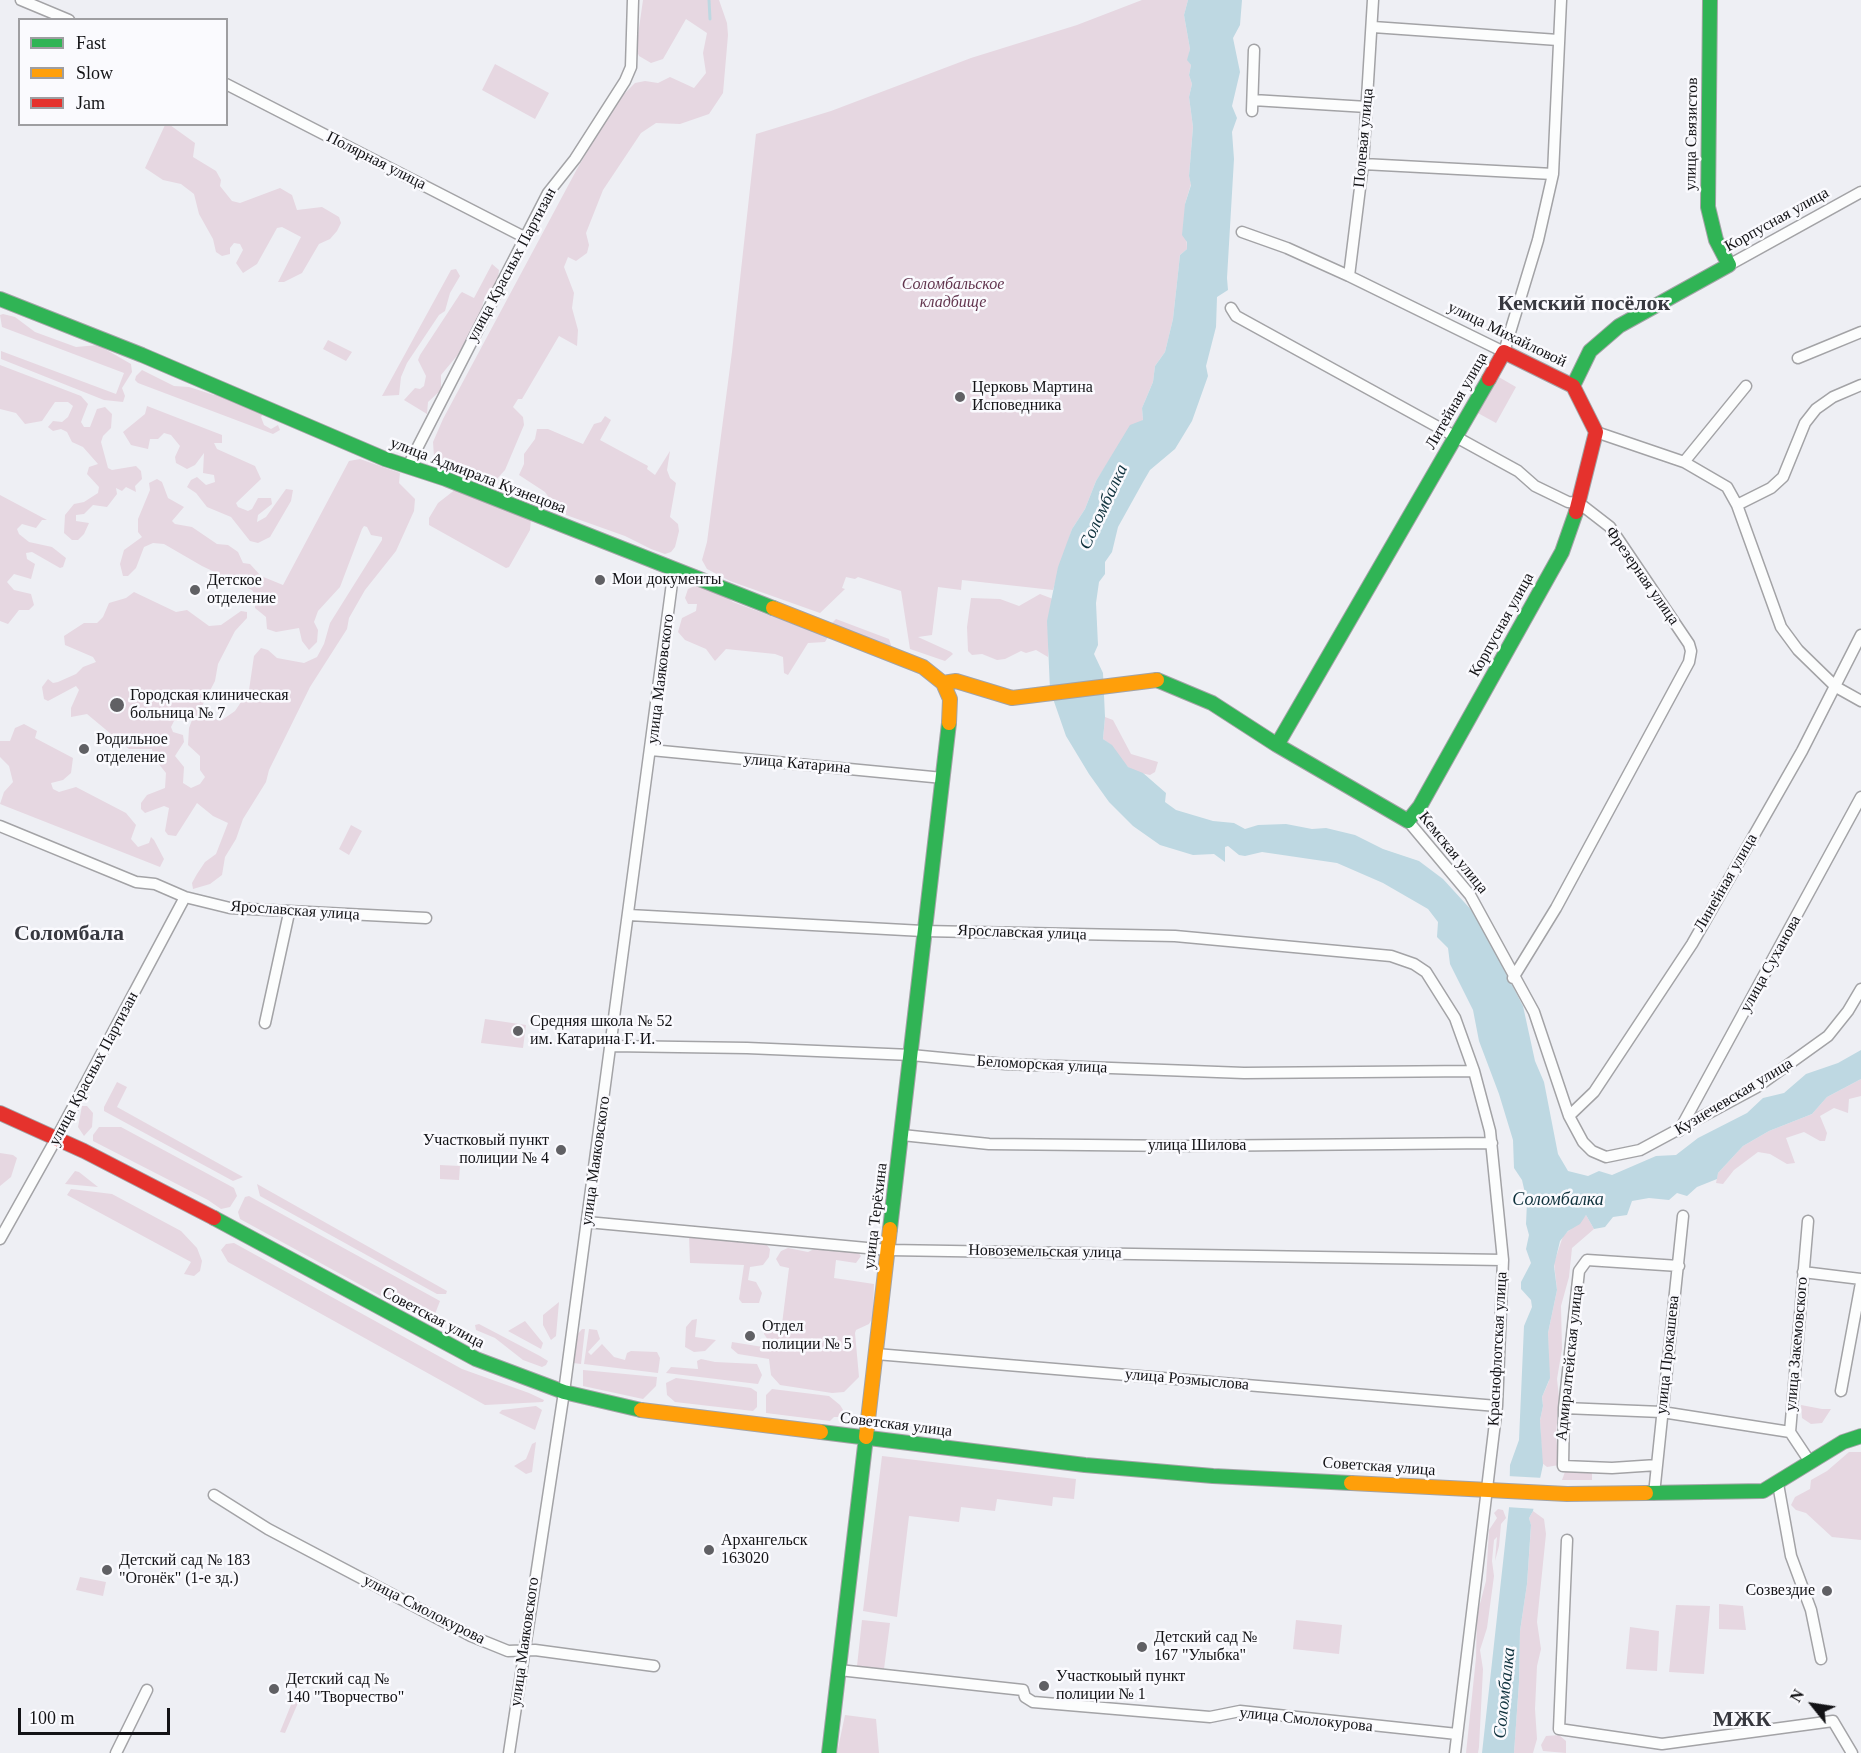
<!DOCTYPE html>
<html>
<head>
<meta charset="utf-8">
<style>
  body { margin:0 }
  #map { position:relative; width:1861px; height:1753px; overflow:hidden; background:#eeeff4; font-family:"Times New Roman",serif }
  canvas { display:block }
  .legend { position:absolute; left:18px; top:18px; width:210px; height:108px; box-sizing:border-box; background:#fafafe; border:2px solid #9e9ea1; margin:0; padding:8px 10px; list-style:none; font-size:18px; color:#131316 }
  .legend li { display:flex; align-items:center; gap:12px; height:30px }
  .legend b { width:30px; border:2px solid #9e9ea1 }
  .north { position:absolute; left:1783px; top:1675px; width:60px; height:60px; -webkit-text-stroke:4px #fafafe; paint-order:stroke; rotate:300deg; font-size:16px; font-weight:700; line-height:24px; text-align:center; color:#131316 }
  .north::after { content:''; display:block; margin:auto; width:21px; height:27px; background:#131316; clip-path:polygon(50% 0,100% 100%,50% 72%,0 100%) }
  .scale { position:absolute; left:18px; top:1708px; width:152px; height:27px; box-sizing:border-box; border:3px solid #131316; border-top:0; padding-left:8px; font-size:18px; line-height:21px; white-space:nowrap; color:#131316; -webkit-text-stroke:4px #fafafe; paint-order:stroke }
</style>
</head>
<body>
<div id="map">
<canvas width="1861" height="1753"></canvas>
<ul class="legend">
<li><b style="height:8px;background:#30b455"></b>Fast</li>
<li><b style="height:8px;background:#ff9f0a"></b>Slow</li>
<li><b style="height:8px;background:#e5322d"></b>Jam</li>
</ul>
<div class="north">N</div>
<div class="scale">100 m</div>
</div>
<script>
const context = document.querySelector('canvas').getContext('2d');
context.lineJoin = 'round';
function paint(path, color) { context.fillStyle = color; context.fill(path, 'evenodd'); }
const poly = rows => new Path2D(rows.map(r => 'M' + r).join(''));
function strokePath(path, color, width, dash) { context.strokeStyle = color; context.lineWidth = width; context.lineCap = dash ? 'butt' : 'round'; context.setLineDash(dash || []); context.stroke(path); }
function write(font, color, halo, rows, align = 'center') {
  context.font = font + ' "Times New Roman",serif'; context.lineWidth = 5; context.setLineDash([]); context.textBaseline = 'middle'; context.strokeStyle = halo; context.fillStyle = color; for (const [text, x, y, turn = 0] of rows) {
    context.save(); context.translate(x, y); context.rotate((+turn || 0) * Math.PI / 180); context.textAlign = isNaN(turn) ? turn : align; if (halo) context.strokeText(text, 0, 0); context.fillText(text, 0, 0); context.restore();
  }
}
const green = poly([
  [643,0,719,0,727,23,728,35,723,93,709,114,680,124,656,123,641,133,603,190,586,233,589,245,587,253,576,261,568,257,564,267,574,293,572,308,578,330,577,346,559,336,522,399,518,399,513,407,523,417,524,425,505,470,495,481,488,482,449,467,434,457,433,442,443,419,577,169,616,102,635,83,645,81,658,83,670,77,694,88,706,73,703,53,707,33,686,19,663,59,651,63,639,56,636,49],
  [1142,0,1188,0,1184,15,1190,49,1188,60,1191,65,1189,75,1192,84,1189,97,1193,127,1189,176,1191,184,1185,204,1187,249,1180,255,1173,319,1165,352,1155,366,1153,382,1142,408,1143,420,1113,455,1096,481,1085,509,1072,529,1053,590,962,580,961,590,938,587,932,635,918,637,951,652,953,654,945,661,910,649,901,591,858,577,855,579,846,577,842,588,845,589,820,613,730,581,707,569,702,560,707,542,732,352,756,134,831,111,971,58,1077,25],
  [495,64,549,93,535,119,482,90],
  [165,125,170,125,195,143,193,157,216,171,221,180,220,186,232,201,240,203,280,188,292,195,297,210,322,207,339,217,341,223,337,231,330,239,319,244,302,273,284,282,278,282,301,237,282,227,277,228,257,264,243,273,236,263,243,250,240,244,234,243,230,248,230,254,222,256,216,252,213,239,199,214,194,194,181,184,163,180,145,168],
  [492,264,499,270,498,279,483,302,481,318,461,351,441,375,441,390,428,402,427,414,404,400,415,388,420,389,424,386,426,376,418,360,420,355,460,294,462,292,474,298],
  [456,269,460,276,450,293,445,311,439,315,407,363,401,377,399,395,382,396,451,270],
  [3,314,15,317,35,332,76,347,98,345,131,364,132,372,122,388,125,396,123,402,104,400,1,359,1,351,116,394,124,373,2,327,0,315],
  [328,340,352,352,346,361,323,349],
  [0,365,81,396,88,404,81,422,84,427,90,427,97,409,105,407,112,414,111,428,103,436,101,442,108,468,112,470,136,466,141,471,142,479,135,486,136,492,126,487,122,491,116,488,117,494,107,507,93,505,84,514,76,515,76,521,89,523,84,534,78,540,72,540,64,533,65,515,74,504,84,502,98,493,99,487,87,474,89,467,98,464,83,447,72,442,67,432,61,429,53,431,48,427,53,421,62,422,68,417,73,406,68,402,55,402,42,421,25,424,16,413,0,409],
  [142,370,174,386,189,387,214,395,218,394,264,413,261,417,264,425,271,429,278,425,280,430,273,434,138,383,135,380,136,376],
  [1497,376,1516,387,1496,423,1476,412],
  [147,406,222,435,222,443,214,443,217,449,255,466,261,479,236,503,238,507,248,511,252,509,258,498,271,498,272,504,258,515,257,522,266,517,286,489,293,490,291,501,270,537,258,543,250,541,231,517,207,507,196,493,187,487,191,480,197,477,206,485,215,482,214,475,203,473,204,453,195,465,187,469,176,463,175,457,180,446,171,435,164,433,158,439,150,439,148,449,131,445,123,432,145,414],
  [605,416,611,420,600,440,648,466,647,469,655,475,670,451,667,470,670,478,676,483,670,517,678,524,679,531,675,547,671,552,665,554,651,549,625,536,566,515,556,508,545,492,519,475,524,464,524,454,535,439,537,429,548,429,583,444,594,424,601,422],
  [360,459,400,473,399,483,415,499,414,511,396,551,365,590,349,618,347,629,310,687,269,770,266,782,243,819,236,839,225,857,222,875,210,884,193,889,192,883,197,874,205,862,216,854,228,823,213,816,197,803,176,836,168,835,165,831,169,808,164,806,145,813,141,809,141,803,147,795,165,788,166,773,154,758,152,749,129,749,87,714,71,717,71,708,79,690,76,686,48,701,44,699,42,687,48,679,53,683,58,682,76,674,83,667,96,662,93,657,65,645,64,636,84,623,97,623,103,617,109,603,126,598,134,592,176,612,187,610,209,626,221,625,241,611,247,612,247,618,235,631,218,664,215,681,202,706,201,716,205,718,222,720,235,711,249,690,254,656,261,648,268,650,277,658,304,663,317,657,324,644,330,623,382,540,382,537,371,535,367,527,364,526,362,529,340,587,318,611,314,622,318,630,317,642,309,650,302,641,299,628,276,632,267,629,266,617,255,608,255,595,252,590,202,566,164,544,153,543,144,547,136,568,128,576,123,576,120,564,124,550,142,537,138,532,138,519,150,490,149,483,157,479,162,482,168,498,184,507,172,521,175,524,192,527,217,544,228,545,238,552,243,563,250,564,261,576,283,585,349,461],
  [186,718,192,720,189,728,188,745,200,756,200,770,205,777,200,784,191,788,183,783,184,767,175,756,184,742,183,735,173,732,171,727,174,721],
  [456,489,466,489,506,510,531,519,530,530,509,567,506,568,429,525,429,518,438,503],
  [0,495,47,520,42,520,36,528,22,524,17,529,19,534,29,542,52,547,66,558,63,567,60,568,32,552,26,553,27,559,35,564,31,579,14,574,7,582,14,590,31,594,34,605,29,610,19,610,8,624,0,621],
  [696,585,721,593,733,602,828,637,825,642,808,643,788,675,784,673,783,657,775,654,726,649,715,661,706,649,685,640,678,632,682,618,696,611,697,604,688,604,685,598,688,589],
  [1040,594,1053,599,1048,657,1036,650,1026,653,1021,651,1005,659,997,660,982,654,972,655,968,651,967,627,971,598,1000,599,1019,606],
  [836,619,889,639,893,651,829,626],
  [1105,717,1113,720,1131,754,1158,762,1155,772,1150,775,1136,772,1128,767,1116,755,1111,745,1103,739],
  [24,724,37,731,35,738,73,758,71,773,63,780,51,783,53,789,59,792,76,787,126,813,136,825,131,839,138,847,149,843,151,837,154,840,164,859,160,867,0,804,4,792,13,782,9,766,0,757,0,741,10,741,15,728],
  [351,825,362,831,349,855,339,849],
  [485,1019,526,1025,523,1048,481,1043],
  [1861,1079,1861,1096,1849,1099,1848,1113,1834,1108,1820,1116,1827,1133,1825,1141,1820,1141,1804,1132,1786,1138,1795,1163,1787,1164,1770,1154,1758,1152,1734,1170,1723,1184,1716,1183,1718,1173,1743,1146,1769,1131,1812,1114,1827,1097],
  [117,1082,127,1087,117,1107,243,1177,233,1181,104,1111,104,1107],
  [82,1106,87,1106,93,1113,92,1127,84,1136,78,1127],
  [99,1127,121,1127,234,1188,237,1196,230,1207,221,1209,208,1200,93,1141,93,1135],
  [0,1153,13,1155,17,1158,11,1177,0,1186],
  [440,1165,460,1166,459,1180,440,1179],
  [75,1171,79,1172,98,1187,65,1184],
  [257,1184,447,1291,446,1294,437,1294,260,1196],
  [71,1189,112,1194,181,1231,197,1248,202,1261,200,1271,194,1276,184,1274,191,1262,67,1195],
  [249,1196,440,1301,435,1314,426,1319,421,1318,240,1219,238,1212,245,1197],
  [1586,1215,1594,1229,1572,1248,1569,1277,1561,1306,1562,1349,1557,1379,1559,1397,1556,1435,1559,1465,1547,1467,1542,1463,1540,1420,1543,1406,1542,1397,1549,1381,1548,1333,1557,1290,1554,1263,1563,1236],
  [689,1236,766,1244,770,1249,769,1257,763,1265,750,1267,748,1280,756,1282,762,1293,759,1303,742,1303,739,1299,744,1265,690,1263],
  [234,1243,462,1369,529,1393,544,1400,543,1402,485,1405,228,1262,221,1250,226,1244],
  [788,1248,808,1252,816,1248,857,1251,861,1256,856,1263,836,1260,834,1278,874,1284,873,1317,869,1324,856,1330,855,1333,859,1377,844,1392,832,1393,780,1385,771,1375,769,1359,738,1354,731,1348,732,1342,763,1347,768,1340,764,1334,765,1329,772,1323,782,1324,789,1268,780,1266,776,1259,781,1251],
  [559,1302,556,1336,551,1340,543,1325,543,1315],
  [697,1319,695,1337,716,1340,705,1351,694,1352,685,1347,686,1327,692,1320],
  [525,1321,543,1343,541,1349,508,1331],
  [479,1324,540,1356,548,1361,546,1365,542,1367,523,1360,495,1338,476,1330,475,1325],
  [582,1329,585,1329,581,1364,573,1363,577,1335],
  [589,1329,597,1330,600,1339,588,1352,591,1355,602,1344,614,1357,625,1360,627,1353,631,1351,657,1352,660,1358,658,1373,584,1364],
  [701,1359,715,1362,757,1364,762,1375,758,1384,666,1373,671,1367,698,1369,697,1361],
  [583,1370,657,1377,656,1386,643,1399,583,1386],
  [676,1378,751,1388,757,1392,757,1407,753,1411,675,1402,667,1395,666,1383],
  [772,1389,829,1396,840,1405,845,1413,841,1417,834,1417,830,1421,766,1413,766,1395],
  [1801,1405,1822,1409,1831,1409,1822,1423,1811,1424,1802,1418],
  [536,1406,542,1410,535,1430,499,1413,502,1410],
  [536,1442,532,1472,526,1474,514,1466,526,1459,532,1444],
  [1849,1452,1861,1452,1861,1540,1832,1537,1806,1513,1796,1510,1791,1505,1795,1497,1810,1489,1811,1480,1827,1471],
  [882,1456,1076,1479,1074,1499,1053,1497,1052,1506,997,1499,995,1511,961,1507,959,1522,909,1516,897,1617,863,1611],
  [1566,1469,1592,1470,1592,1480,1562,1480],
  [1498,1509,1503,1510,1506,1518,1501,1524,1499,1546,1495,1561,1497,1537,1494,1540,1492,1561,1494,1576,1487,1628,1480,1650,1483,1669,1479,1747,1478,1753,1466,1753,1476,1658,1477,1615,1486,1581,1489,1530,1497,1518,1494,1513],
  [1533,1511,1544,1519,1546,1534,1537,1622,1541,1649,1537,1666,1535,1709,1537,1739,1533,1753,1514,1753,1519,1682,1520,1631,1527,1584,1531,1526,1529,1518],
  [80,1577,106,1582,103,1596,76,1590],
  [1719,1604,1743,1606,1746,1630,1719,1629],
  [1676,1605,1710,1606,1704,1674,1669,1672],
  [862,1620,890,1623,884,1669,857,1666],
  [1296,1620,1342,1625,1339,1654,1293,1649],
  [1630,1627,1659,1631,1657,1671,1626,1669],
  [292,1684,300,1688,301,1696,285,1733,280,1732,297,1690],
  [845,1715,876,1719,879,1753,837,1753],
  [1559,1735,1566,1741,1566,1753,1543,1751,1541,1745,1546,1736]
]);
const water = poly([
  [1188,0,1242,0,1240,25,1233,38,1240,72,1232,106,1237,118,1232,132,1234,159,1227,278,1228,290,1217,297,1216,327,1206,366,1208,376,1192,421,1175,449,1150,470,1143,482,1118,527,1112,552,1105,562,1105,574,1099,582,1096,603,1098,645,1094,654,1103,673,1105,717,1103,739,1112,745,1128,767,1143,773,1166,793,1165,802,1176,810,1213,821,1234,823,1245,829,1258,825,1286,824,1312,829,1326,828,1355,835,1383,849,1419,861,1443,879,1475,914,1523,1006,1535,1061,1544,1082,1558,1154,1568,1171,1588,1176,1599,1171,1612,1175,1656,1156,1676,1155,1698,1138,1747,1113,1763,1098,1784,1093,1806,1074,1838,1063,1861,1050,1861,1079,1827,1097,1812,1114,1769,1131,1743,1146,1718,1173,1717,1179,1697,1187,1687,1196,1677,1193,1669,1200,1649,1198,1632,1201,1627,1215,1613,1217,1605,1227,1594,1229,1586,1215,1580,1224,1568,1231,1560,1241,1554,1266,1557,1290,1548,1333,1550,1378,1542,1397,1543,1406,1540,1420,1543,1465,1533,1511,1529,1518,1531,1525,1527,1584,1520,1631,1519,1682,1514,1753,1482,1753,1509,1508,1510,1465,1519,1440,1524,1326,1532,1307,1531,1300,1521,1289,1521,1282,1531,1263,1526,1249,1529,1235,1526,1224,1527,1202,1522,1180,1514,1168,1513,1140,1499,1094,1479,1041,1473,1010,1450,964,1448,948,1437,937,1438,922,1428,909,1383,883,1337,863,1262,852,1245,856,1239,855,1228,846,1225,847,1225,862,1214,854,1193,855,1160,845,1133,826,1109,802,1089,774,1066,736,1050,690,1047,621,1058,567,1072,529,1085,509,1096,481,1130,425,1143,420,1142,408,1153,382,1155,366,1165,352,1173,319,1180,255,1187,249,1187,242,1182,235,1185,204,1191,185,1189,176,1193,127,1189,97,1192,84,1189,75,1191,65,1187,60,1190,49,1184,15]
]);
const pier = poly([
  [1507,1476,1544,1478,1537,1509,1506,1507]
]);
const stream = poly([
  [709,0,710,19]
]);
const street = poly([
  [21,0,69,20],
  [1373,27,1558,40],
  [226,84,526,238],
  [1253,100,1367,107],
  [1252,111,1254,50],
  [1363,164,1553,174],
  [1242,232,1287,248,1349,276,1504,352,1538,240,1553,174,1561,0],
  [1729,265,1861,192],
  [1349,276,1363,164,1373,0],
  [1231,308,1236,316,1518,471,1535,486,1568,502,1579,503,1610,527,1689,644,1691,651,1689,662,1556,908,1513,978],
  [1798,358,1861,332],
  [1596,432,1684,462,1727,487,1737,505,1781,627,1798,650,1836,687,1861,701],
  [1684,462,1746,386],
  [408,466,548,193,575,159,625,81,631,67,633,0],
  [1737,505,1771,488,1783,477,1805,423,1816,409,1833,397,1861,385],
  [651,750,943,778],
  [1408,821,1470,895,1534,1012,1569,1116,1583,1142,1592,1151,1606,1157,1640,1150,1757,1087,1828,1036,1848,1011,1861,989],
  [0,826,136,882,155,884,185,897,230,908,426,918],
  [629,915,923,931,1175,936,1391,956,1414,964,1426,972,1455,1018,1474,1071,1490,1131,1503,1260,1497,1406,1455,1753],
  [265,1023,289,913],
  [611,1046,747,1048,911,1055,1005,1064,1244,1073,1474,1071],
  [1569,1116,1594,1092,1692,944,1802,751,1861,635],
  [1679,1131,1861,797],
  [902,1135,989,1144,1185,1146,1492,1143],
  [1808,1221,1790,1432,1810,1462],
  [587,1222,888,1250,1503,1260],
  [0,1239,56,1139,185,897],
  [1803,1272,1861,1279],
  [876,1354,1497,1406],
  [1841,1391,1861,1283],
  [1564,1408,1662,1412,1790,1432],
  [1657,1465,1612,1468,1563,1466,1564,1408,1579,1271,1587,1260,1679,1266],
  [1778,1484,1791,1556,1811,1610,1821,1659],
  [1654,1494,1683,1216],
  [214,1495,268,1529,471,1636,508,1651,535,1650,654,1666],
  [1567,1540,1559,1729,1662,1744,1833,1721,1852,1753],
  [839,1670,1023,1690,1025,1697,1033,1702,1210,1717,1240,1711,1457,1734],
  [116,1753,147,1690],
  [509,1753,564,1392,674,568]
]);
const fast = poly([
  [0,299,142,355,385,459,446,479,773,608],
  [1573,386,1590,351,1619,326,1729,265,1716,240,1708,207,1710,0],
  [1157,680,1212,703,1277,745,1408,821,1420,806,1562,552,1576,512],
  [1277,745,1489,379],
  [214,1218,476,1359,564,1392,641,1410],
  [890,1229,949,723],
  [821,1432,1085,1465,1213,1476,1351,1483],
  [1646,1493,1763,1491,1843,1442,1861,1436],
  [829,1753,866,1437]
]);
const slow = poly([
  [773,608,923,667,943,683,950,699,949,723],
  [943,683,956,681,1012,698,1157,680],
  [641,1410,821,1432],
  [866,1437,890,1229],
  [1351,1483,1567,1494,1646,1493]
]);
const jam = poly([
  [1489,379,1504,352,1573,386,1596,432,1576,512],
  [0,1113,84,1151,214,1218]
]);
const markers = [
  [960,397,6,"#606064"],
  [600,580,6,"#606064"],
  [195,590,6,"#606064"],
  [117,705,8,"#606064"],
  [84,749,6,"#606064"],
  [518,1031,6,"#606064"],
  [561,1150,6,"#606064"],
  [750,1336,6,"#606064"],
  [709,1550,6,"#606064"],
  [107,1570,6,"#606064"],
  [1827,1591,6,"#606064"],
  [1142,1647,6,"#606064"],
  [1044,1686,6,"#606064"],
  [274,1689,6,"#606064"]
];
const streetNames = [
  ["улица Связистов",1692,134,-89],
  ["Полевая улица",1364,138,-85],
  ["Полярная улица",376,161,27],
  ["Корпусная улица",1777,220,-29],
  ["улица Красных Партизан",512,265,-62],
  ["улица Михайловой",1507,335,26],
  ["Литейная улица",1457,401,-60],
  ["улица Адмирала Кузнецова",478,476,21],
  ["Фрезерная улица",1642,576,55],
  ["Корпусная улица",1502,625,-61],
  ["улица Маяковского",661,679,-83],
  ["улица Катарина",797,764,5],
  ["Кемская улица",1453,853,51],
  ["Линейная улица",1726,883,-60],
  ["Ярославская улица",295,911,4],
  ["Ярославская улица",1022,933,2],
  ["улица Суханова",1771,964,-61],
  ["Беломорская улица",1042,1065,3],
  ["улица Красных Партизан",94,1069,-62],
  ["Кузнечевская улица",1734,1097,-31],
  ["улица Шилова",1197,1146],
  ["улица Маяковского",596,1161,-82],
  ["улица Терёхина",876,1216,-83],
  ["Новоземельская улица",1045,1252,1],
  ["Советская улица",433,1318,28],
  ["улица Закемовского",1797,1344,-85],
  ["Краснофлотская улица",1498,1349,-87],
  ["улица Прокашева",1668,1355,-84],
  ["Адмиралтейская улица",1570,1363,-84],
  ["улица Розмыслова",1187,1380,5],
  ["Советская улица",896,1425,7],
  ["Советская улица",1379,1467,4],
  ["улица Смолокурова",424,1610,27],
  ["улица Маяковского",525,1642,-82],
  ["улица Смолокурова",1306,1720,6]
];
const parkNames = [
  ["Соломбальское",953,285],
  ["кладбище",953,303]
];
const poiNames = [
  ["Церковь Мартина",972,388],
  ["Исповедника",972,406],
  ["Мои документы",612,580],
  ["Детское",207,581],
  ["отделение",207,599],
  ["Городская клиническая",130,696],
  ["больница № 7",130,714],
  ["Родильное",96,740],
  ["отделение",96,758],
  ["Средняя школа № 52",530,1022],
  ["им. Катарина Г. И.",530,1040],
  ["Участковый пункт",549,1141,"right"],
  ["полиции № 4",549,1159,"right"],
  ["Отдел",762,1327],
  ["полиции № 5",762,1345],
  ["Архангельск",721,1541],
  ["163020",721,1559],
  ["Детский сад № 183",119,1561],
  ["\"Огонёк\" (1-е зд.)",119,1579],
  ["Созвездие",1815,1591,"right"],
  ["Детский сад №",1154,1638],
  ["167 \"Улыбка\"",1154,1656],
  ["Участкоыый пункт",1056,1677],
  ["полиции № 1",1056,1695],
  ["Детский сад №",286,1680],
  ["140 \"Творчество\"",286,1698]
];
const waterNames = [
  ["Соломбалка",1104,507,-65],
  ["Соломбалка",1558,1200],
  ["Соломбалка",1505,1693,-84]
];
const districtNames = [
  ["Кемский посёлок",1584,304],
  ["Соломбала",69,934],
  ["МЖК",1742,1720]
];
paint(green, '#e6d7e1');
paint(water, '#bed8e2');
paint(pier, '#eeeff4');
strokePath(stream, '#bed8e2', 3);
strokePath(street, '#a3a3a6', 13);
strokePath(fast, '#a3a3a6', 16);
strokePath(slow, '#a3a3a6', 16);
strokePath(jam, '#a3a3a6', 16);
strokePath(street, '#fcfdfd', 10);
strokePath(fast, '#30b455', 14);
strokePath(slow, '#ff9f0a', 14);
strokePath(jam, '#e5322d', 14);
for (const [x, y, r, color] of markers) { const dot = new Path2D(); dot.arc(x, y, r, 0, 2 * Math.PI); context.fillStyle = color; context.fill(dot); strokePath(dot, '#fafafe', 2); }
write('16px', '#131316', '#fafafe', streetNames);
write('italic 16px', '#62354e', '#fafafe', parkNames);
write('16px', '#131316', '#fafafe', poiNames, 'left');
write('italic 18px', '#0e313c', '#fafafe', waterNames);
write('bold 22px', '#37383f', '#fafafe', districtNames);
</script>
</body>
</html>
